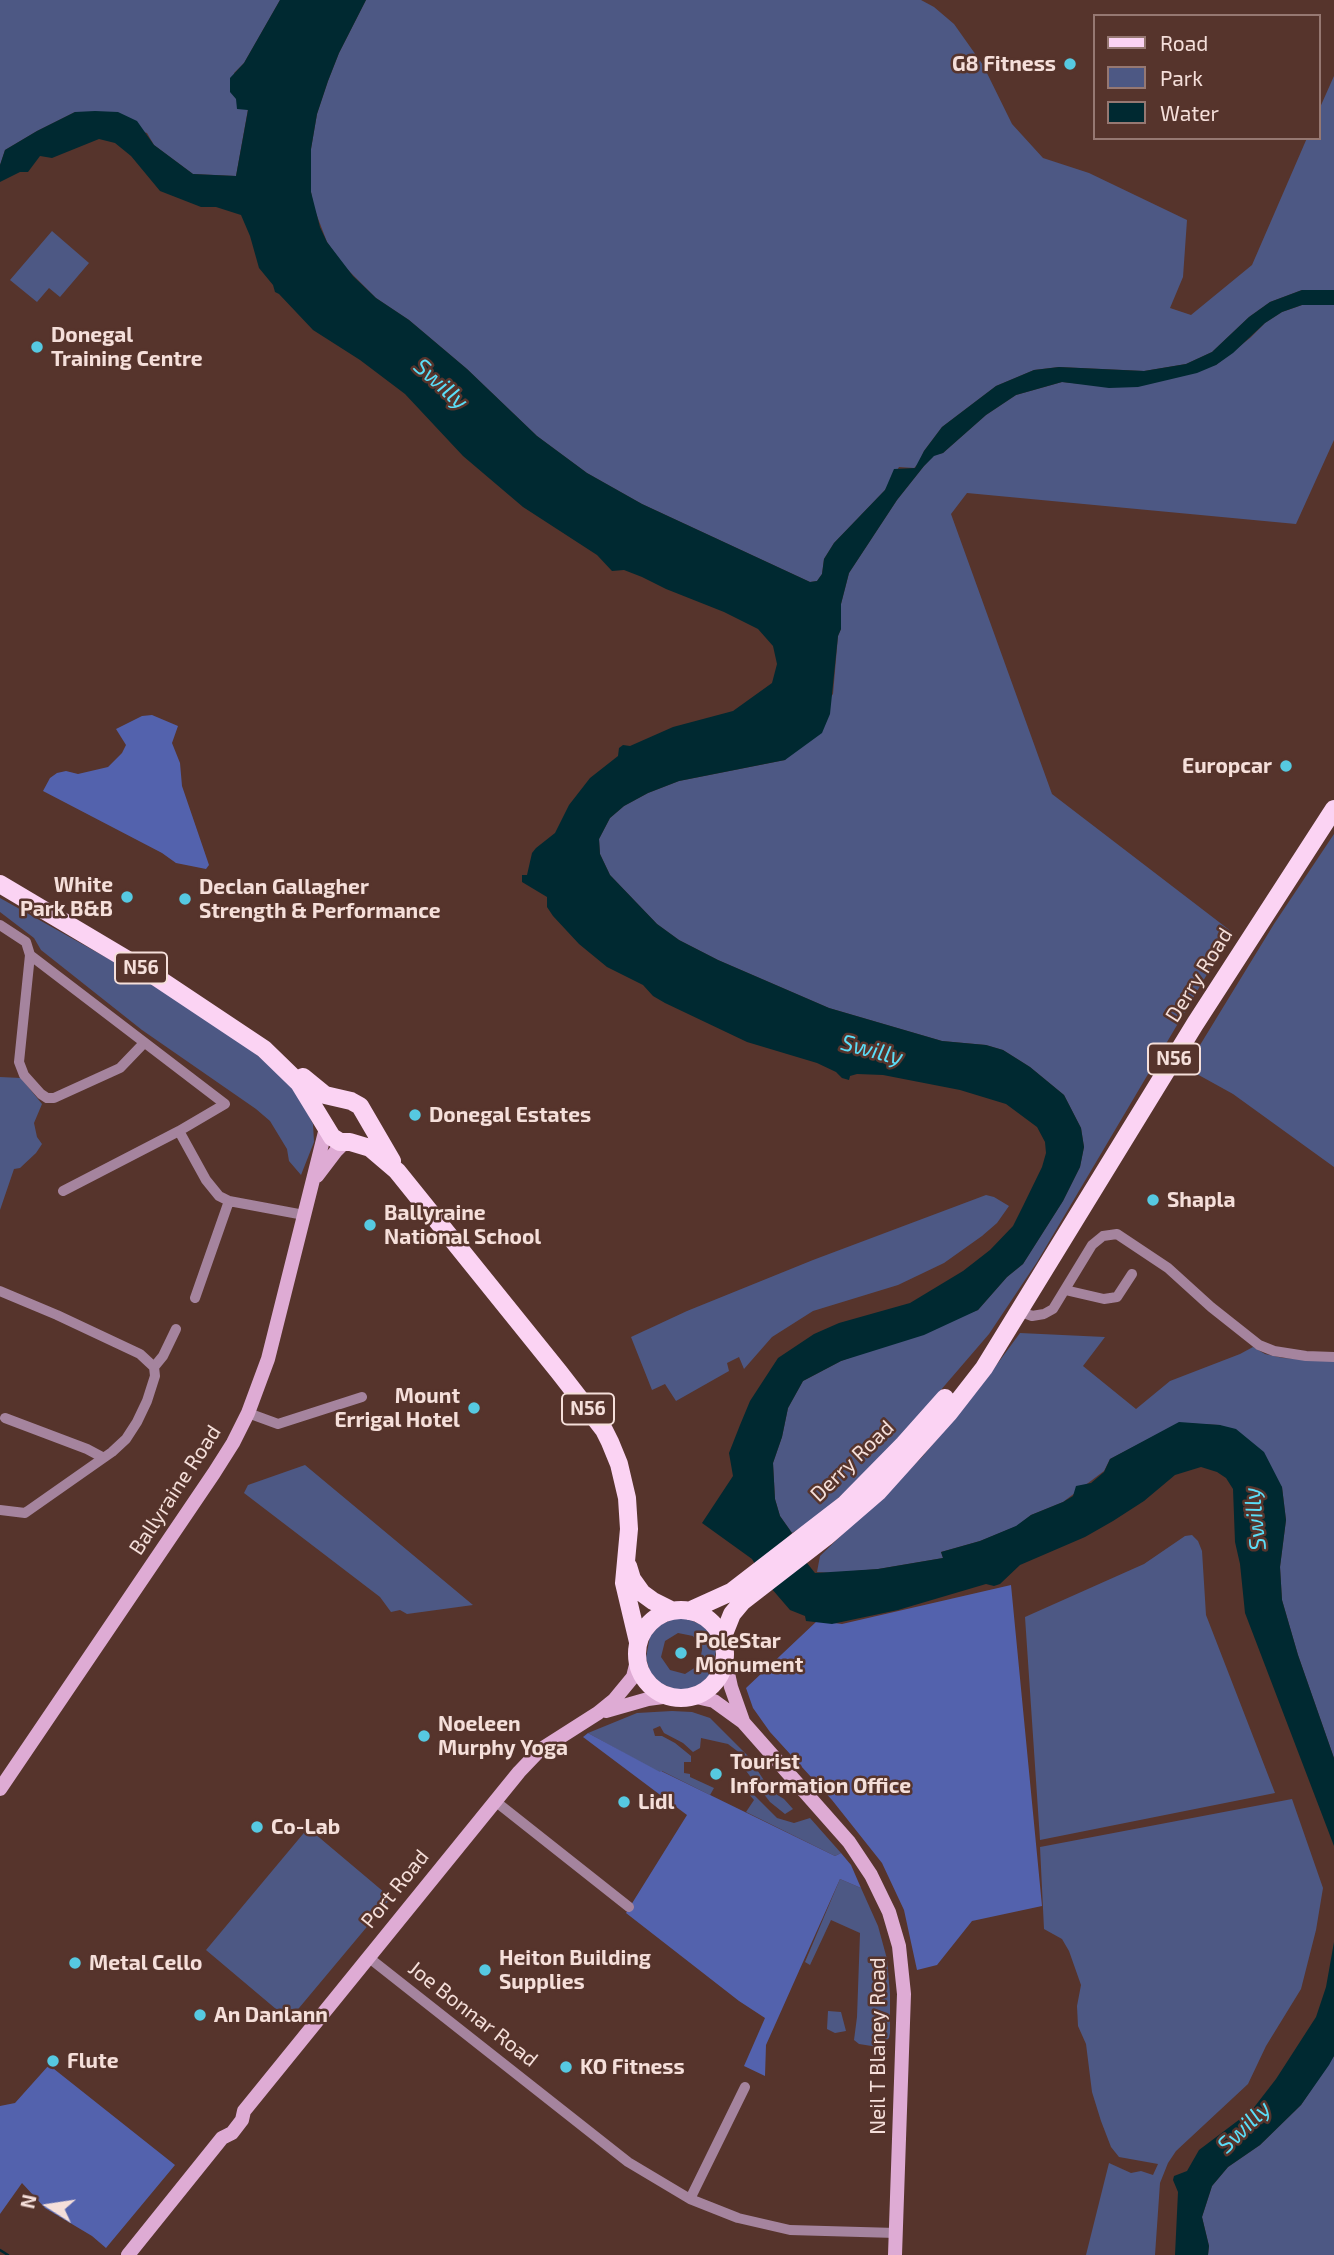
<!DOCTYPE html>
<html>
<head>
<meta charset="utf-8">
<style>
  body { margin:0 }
  #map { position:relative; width:1334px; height:2255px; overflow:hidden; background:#56342c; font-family:"Exo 2",sans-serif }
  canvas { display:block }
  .legend { position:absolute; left:1093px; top:14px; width:228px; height:126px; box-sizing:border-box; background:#56342c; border:2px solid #967872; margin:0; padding:9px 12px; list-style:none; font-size:21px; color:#f5dfda }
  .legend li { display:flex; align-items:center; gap:14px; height:35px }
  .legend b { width:35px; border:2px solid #967872 }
  .north { position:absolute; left:14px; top:2171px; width:70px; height:70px; -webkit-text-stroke:5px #56342c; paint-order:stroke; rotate:282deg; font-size:19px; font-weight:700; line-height:28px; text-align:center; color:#f5dfda }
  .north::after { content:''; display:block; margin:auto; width:24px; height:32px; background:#f5dfda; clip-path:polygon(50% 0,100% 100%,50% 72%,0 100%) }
</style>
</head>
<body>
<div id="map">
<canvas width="1334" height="2255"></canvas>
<ul class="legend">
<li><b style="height:9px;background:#fbd3f3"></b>Road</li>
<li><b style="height:19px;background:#4d5884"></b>Park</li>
<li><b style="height:19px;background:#002931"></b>Water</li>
</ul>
<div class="north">N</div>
</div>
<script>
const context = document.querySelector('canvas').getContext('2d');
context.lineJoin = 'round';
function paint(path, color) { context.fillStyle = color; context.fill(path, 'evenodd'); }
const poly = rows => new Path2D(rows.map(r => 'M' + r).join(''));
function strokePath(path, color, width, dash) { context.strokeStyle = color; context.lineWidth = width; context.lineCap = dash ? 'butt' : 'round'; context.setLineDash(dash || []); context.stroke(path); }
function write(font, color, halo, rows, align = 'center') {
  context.font = font + ' "Exo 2",sans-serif'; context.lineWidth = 5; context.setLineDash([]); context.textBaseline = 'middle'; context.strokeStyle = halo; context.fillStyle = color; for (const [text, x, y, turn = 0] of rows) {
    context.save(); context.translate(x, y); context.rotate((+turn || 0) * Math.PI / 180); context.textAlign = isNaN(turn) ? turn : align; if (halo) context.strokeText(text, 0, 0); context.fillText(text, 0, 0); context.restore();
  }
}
const green = poly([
  [0,0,280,0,244,63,234,73,248,109,236,176,193,174,154,145,147,133,75,112,37,131,5,150,0,165],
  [366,0,921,0,934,7,954,24,983,65,1012,124,1043,158,1089,173,1187,220,1183,277,1170,308,1191,315,1252,265,1307,138,1318,138,1318,112,1334,76,1334,290,1302,290,1270,302,1249,317,1212,352,1186,364,1144,371,1059,367,1034,370,996,386,942,427,924,451,919,463,914,468,899,467,885,490,834,543,824,559,822,574,817,581,810,582,642,504,587,473,537,436,467,369,409,320,376,298,343,265,327,242,314,208,311,192,311,149,317,114,328,81,339,53],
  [52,231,89,263,60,297,49,288,37,302,10,280],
  [1302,305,1334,305,1334,440,1296,524,967,493,951,514,1052,794,1232,932,1037,1262,989,1334,878,1463,812,1521,792,1533,780,1516,775,1499,773,1463,782,1437,788,1408,803,1381,841,1361,978,1310,1007,1277,1023,1264,1063,1201,1080,1167,1084,1147,1081,1128,1064,1095,1030,1067,1003,1050,986,1045,942,1041,829,1008,718,960,679,940,657,924,610,875,600,854,599,839,610,818,624,806,648,793,679,781,785,760,833,694,838,636,841,629,841,604,849,573,897,500,924,466,934,455,943,453,986,415,1016,395,1062,382,1083,384,1216,365,1250,338,1265,323,1282,312],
  [1334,834,1334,1167,1233,1094,1186,1068,1274,924],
  [0,898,125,968,188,1007,238,1039,294,1086,313,1124,314,1142,301,1175,289,1161,287,1149,270,1121,256,1109,142,1030,41,950,34,938,0,912],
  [0,1077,21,1078,42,1104,34,1123,37,1137,42,1144,36,1153,20,1168,14,1169,0,1210],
  [986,1195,994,1197,1009,1206,997,1223,982,1236,944,1263,898,1285,813,1311,772,1337,744,1369,739,1357,727,1363,729,1371,676,1401,665,1384,652,1390,631,1337,687,1311,813,1260],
  [1020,1333,1105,1337,1083,1366,1136,1409,1170,1381,1240,1354,1253,1347,1265,1354,1283,1358,1334,1361,1334,1758,1298,1655,1282,1600,1280,1567,1286,1520,1282,1487,1220,1425,1179,1423,1110,1459,1104,1471,1063,1502,1031,1515,1017,1526,980,1541,941,1552,943,1558,878,1569,831,1573,817,1572,820,1556,922,1457,978,1390],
  [305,1465,473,1605,407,1614,400,1610,391,1612,380,1597,244,1493,248,1485],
  [1192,1535,1198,1541,1202,1551,1206,1615,1275,1793,1040,1840,1025,1617,1144,1564,1185,1536],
  [673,1619,688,1619,702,1625,712,1636,716,1650,712,1672,702,1683,689,1689,674,1689,660,1683,650,1672,646,1658,650,1636,660,1625],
  [678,1633,693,1636,702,1650,699,1665,685,1674,670,1670,661,1657,665,1641],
  [672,1711,692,1712,710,1718,748,1756,771,1791,784,1799,793,1809,785,1814,770,1802,743,1767,749,1760,728,1744,701,1738,700,1748,693,1752,683,1743,664,1733,660,1726,653,1729,655,1736,662,1736,675,1743,691,1756,691,1762,684,1762,684,1773,690,1774,690,1777,714,1788,710,1795,662,1771,660,1773,588,1733,637,1713],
  [750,1791,777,1818,794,1823,810,1818,841,1853,835,1856,746,1812,754,1800,747,1792],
  [1292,1799,1323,1888,1316,1930,1301,1989,1266,2046,1248,2084,1176,2151,1168,2163,1160,2183,1155,2255,1086,2255,1109,2163,1131,2173,1141,2171,1153,2175,1158,2164,1119,2157,1111,2147,1101,2121,1092,2092,1086,2044,1078,2026,1077,2006,1081,1985,1069,1951,1062,1939,1044,1929,1040,1847],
  [308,1828,391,1898,289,2020,206,1950],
  [840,1879,861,1888,878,1926,887,1959,890,1994,890,2033,889,2038,878,2047,859,2044,854,2040,857,2017,860,1933,831,1920,810,1965,805,1962],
  [828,2011,841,2012,846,2031,835,2033,827,2029],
  [1334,2056,1334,2255,1208,2255,1209,2246,1202,2217,1212,2186,1228,2167,1260,2145,1301,2105]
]);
const forest = poly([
  [152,715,178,726,172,743,180,763,182,786,209,865,206,869,176,863,162,853,43,791,50,778,57,773,66,771,78,774,108,767,122,753,126,745,116,729,142,716],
  [1011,1585,1042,1906,972,1921,937,1965,917,1970,904,1910,882,1863,832,1800,770,1732,753,1708,746,1688,817,1621,842,1624],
  [588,1733,660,1772,661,1771,835,1856,841,1853,851,1865,861,1888,840,1879,766,2045,765,2076,744,2066,765,2018,739,2001,626,1913,687,1815,583,1737],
  [49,2065,175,2165,106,2248,92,2236,45,2208,22,2183,0,2214,0,2106,15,2103]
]);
const water = poly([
  [280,0,366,0,339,53,328,81,317,114,311,149,311,192,320,227,327,242,353,276,376,298,409,320,467,369,537,436,587,473,642,504,810,582,817,581,822,574,824,559,834,543,885,490,894,469,915,468,924,451,942,427,996,386,1034,370,1059,367,1144,371,1186,364,1212,352,1249,317,1270,302,1302,290,1334,290,1334,305,1302,305,1282,312,1265,323,1233,353,1216,365,1197,373,1138,387,1109,388,1062,382,1016,395,986,415,943,453,934,456,924,466,897,500,849,573,841,604,841,629,838,636,830,714,822,733,785,760,679,781,648,793,624,806,610,818,599,839,600,854,610,875,657,924,679,940,718,960,829,1008,942,1041,986,1045,1003,1050,1030,1067,1064,1095,1081,1128,1084,1147,1080,1167,1063,1201,1023,1264,1007,1277,978,1310,924,1335,841,1361,803,1381,788,1408,782,1437,773,1463,775,1499,780,1516,792,1533,787,1538,815,1573,878,1569,943,1558,941,1552,980,1541,1016,1526,1031,1515,1063,1502,1073,1496,1076,1486,1091,1483,1104,1472,1110,1459,1179,1422,1220,1425,1236,1429,1264,1452,1282,1487,1286,1520,1280,1567,1282,1600,1298,1655,1334,1758,1334,1846,1245,1613,1240,1564,1235,1542,1233,1489,1226,1478,1217,1472,1201,1467,1175,1475,1144,1501,1113,1521,1085,1537,1020,1565,1000,1584,994,1586,986,1584,898,1610,832,1624,806,1621,805,1616,790,1610,765,1581,752,1559,702,1523,733,1476,729,1453,740,1425,750,1401,778,1358,814,1334,839,1323,910,1303,963,1271,990,1250,1013,1226,1023,1206,1042,1167,1046,1153,1045,1142,1037,1127,1006,1104,960,1090,883,1075,857,1074,850,1076,849,1080,842,1078,836,1072,817,1063,747,1042,665,1003,653,996,643,985,607,967,579,944,553,916,547,907,547,897,522,882,522,875,527,875,532,853,536,848,555,833,569,805,590,778,618,756,619,748,623,745,630,746,673,727,733,711,772,683,777,664,773,646,758,629,724,612,666,589,642,577,624,570,612,571,597,555,523,507,463,456,405,394,360,360,313,330,279,294,275,292,273,285,259,268,250,236,241,215,216,207,201,207,160,191,131,156,115,143,99,139,52,158,40,156,28,172,20,172,0,182,0,165,5,150,37,131,75,112,95,111,118,112,137,121,154,145,193,174,236,176,248,110,237,109,236,99,230,92,230,78,244,63],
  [1334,1942,1334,2056,1329,2065,1301,2105,1260,2145,1228,2167,1212,2186,1202,2217,1209,2246,1208,2255,1175,2255,1178,2192,1173,2180,1174,2176,1187,2171,1199,2150,1252,2110,1276,2079,1316,2017,1326,1987]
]);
const stream = poly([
  [0,2250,8,2255]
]);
const minor = poly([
  [0,925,26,942,30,955],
  [179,1131,206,1180,219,1196,229,1201,304,1215],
  [63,1191,179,1131,225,1104,30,955,19,1062,24,1075,41,1094,47,1098,54,1098,120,1068,144,1043],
  [1065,1290,1104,1299,1117,1297,1132,1274],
  [0,1291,57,1315,140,1354,154,1367,155,1376,147,1401,137,1422,126,1439,112,1452,25,1513,0,1510],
  [195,1298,229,1201],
  [1019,1311,1032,1316,1044,1314,1053,1309,1092,1245,1103,1236,1117,1234,1168,1268,1211,1307,1259,1345,1274,1351,1306,1356,1334,1357],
  [154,1367,163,1356,176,1329],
  [248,1413,278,1424,362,1397],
  [5,1418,87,1449,102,1457],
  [495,1801,629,1907],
  [368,1957,628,2162,690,2199,738,2218,790,2230,896,2233],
  [690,2199,745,2087]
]);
const secondary = poly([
  [317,1176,336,1151,345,1142],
  [724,1655,731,1687,743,1721],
  [692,1696,714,1701,743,1722,849,1842,871,1875,889,1912,899,1946,904,1994,895,2255],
  [606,1711,648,1699,670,1696],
  [0,1789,214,1473,233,1443,248,1413,268,1359,326,1128],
  [128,2255,222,2138,232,2133,242,2120,244,2111,519,1772,540,1750,598,1713,614,1700,633,1677,637,1661]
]);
const primary = poly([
  [0,884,153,975,264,1049,299,1083,332,1137,340,1142,350,1142,370,1148,397,1171,559,1372,604,1430,610,1442,619,1464,627,1498,629,1529,624,1583,638,1642],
  [303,1077,325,1095,351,1101,360,1106,392,1161],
  [628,1566,632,1579,642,1593,653,1601,673,1611],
  '637 1654a44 44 0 1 1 88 0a44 44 0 1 1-88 0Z',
  [689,1611,731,1592,845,1504,904,1444,945,1398],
  [722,1639,732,1614,742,1602,826,1537,878,1492,949,1413,984,1368,1195,1024,1334,809]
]);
const markers = [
  [1070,64,7,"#56c9e1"],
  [37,347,7,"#56c9e1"],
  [1286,766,7,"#56c9e1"],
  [127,897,7,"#56c9e1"],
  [185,899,7,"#56c9e1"],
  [415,1115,7,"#56c9e1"],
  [1153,1200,7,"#56c9e1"],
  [370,1225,7,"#56c9e1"],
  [474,1408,7,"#56c9e1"],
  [681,1653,7,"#56c9e1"],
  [424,1736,7,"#56c9e1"],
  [716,1774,7,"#56c9e1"],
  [624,1802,7,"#56c9e1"],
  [257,1827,7,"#56c9e1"],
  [75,1963,7,"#56c9e1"],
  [485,1970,7,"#56c9e1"],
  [200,2015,7,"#56c9e1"],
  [53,2061,7,"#56c9e1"],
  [566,2067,7,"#56c9e1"]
];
const shields = [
  [141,968,52],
  [1174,1059,52],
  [588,1409,52]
];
const shieldNames = [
  ["N56",141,968],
  ["N56",1174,1059],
  ["N56",588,1409]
];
const poiNames = [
  ["G8 Fitness",1056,64,"right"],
  ["Donegal",51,335],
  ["Training Centre",51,359],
  ["Europcar",1272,766,"right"],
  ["White",113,885,"right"],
  ["Park B&B",113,909,"right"],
  ["Declan Gallagher",199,887],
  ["Strength & Performance",199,911],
  ["Donegal Estates",429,1115],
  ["Shapla",1167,1200],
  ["Ballyraine",384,1213],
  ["National School",384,1237],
  ["Mount",460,1396,"right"],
  ["Errigal Hotel",460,1420,"right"],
  ["PoleStar",695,1641],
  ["Monument",695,1665],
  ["Noeleen",438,1724],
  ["Murphy Yoga",438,1748],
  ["Tourist",730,1762],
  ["Information Office",730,1786],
  ["Lidl",638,1802],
  ["Co-Lab",271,1827],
  ["Heiton Building",499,1958],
  ["Supplies",499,1982],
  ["Metal Cello",89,1963],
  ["An Danlann",214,2015],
  ["Flute",67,2061],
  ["KO Fitness",580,2067]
];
const streetNames = [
  ["Derry Road",1199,975,-58],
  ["Derry Road",852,1461,-44],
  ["Ballyraine Road",175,1490,-57],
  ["Port Road",395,1889,-51],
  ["Joe Bonnar Road",473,2014,38],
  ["Neil T Blaney Road",878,2046,-90]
];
const waterNames = [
  ["Swilly",441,384,42],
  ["Swilly",872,1050,15],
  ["Swilly",1255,1519,-96],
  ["Swilly",1244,2127,-44]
];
paint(green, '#4d5884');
paint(forest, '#5362ad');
paint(water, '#002931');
strokePath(stream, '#002931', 2.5);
strokePath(minor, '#a5849e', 10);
strokePath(secondary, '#deabd4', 14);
strokePath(primary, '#fbd3f3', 18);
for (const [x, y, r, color] of markers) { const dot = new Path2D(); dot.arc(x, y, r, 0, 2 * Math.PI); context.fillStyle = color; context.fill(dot); strokePath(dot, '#56342c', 2.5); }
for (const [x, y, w] of shields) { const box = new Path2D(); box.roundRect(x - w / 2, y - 15.5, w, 31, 5); context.fillStyle = '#56342c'; context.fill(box); strokePath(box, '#f5dfda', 2); }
write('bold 19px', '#f5dfda', null, shieldNames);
write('bold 21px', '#f5dfda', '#56342c', poiNames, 'left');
write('21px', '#f5dfda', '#56342c', streetNames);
write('italic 23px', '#5bdef8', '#56342c', waterNames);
</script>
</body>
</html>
